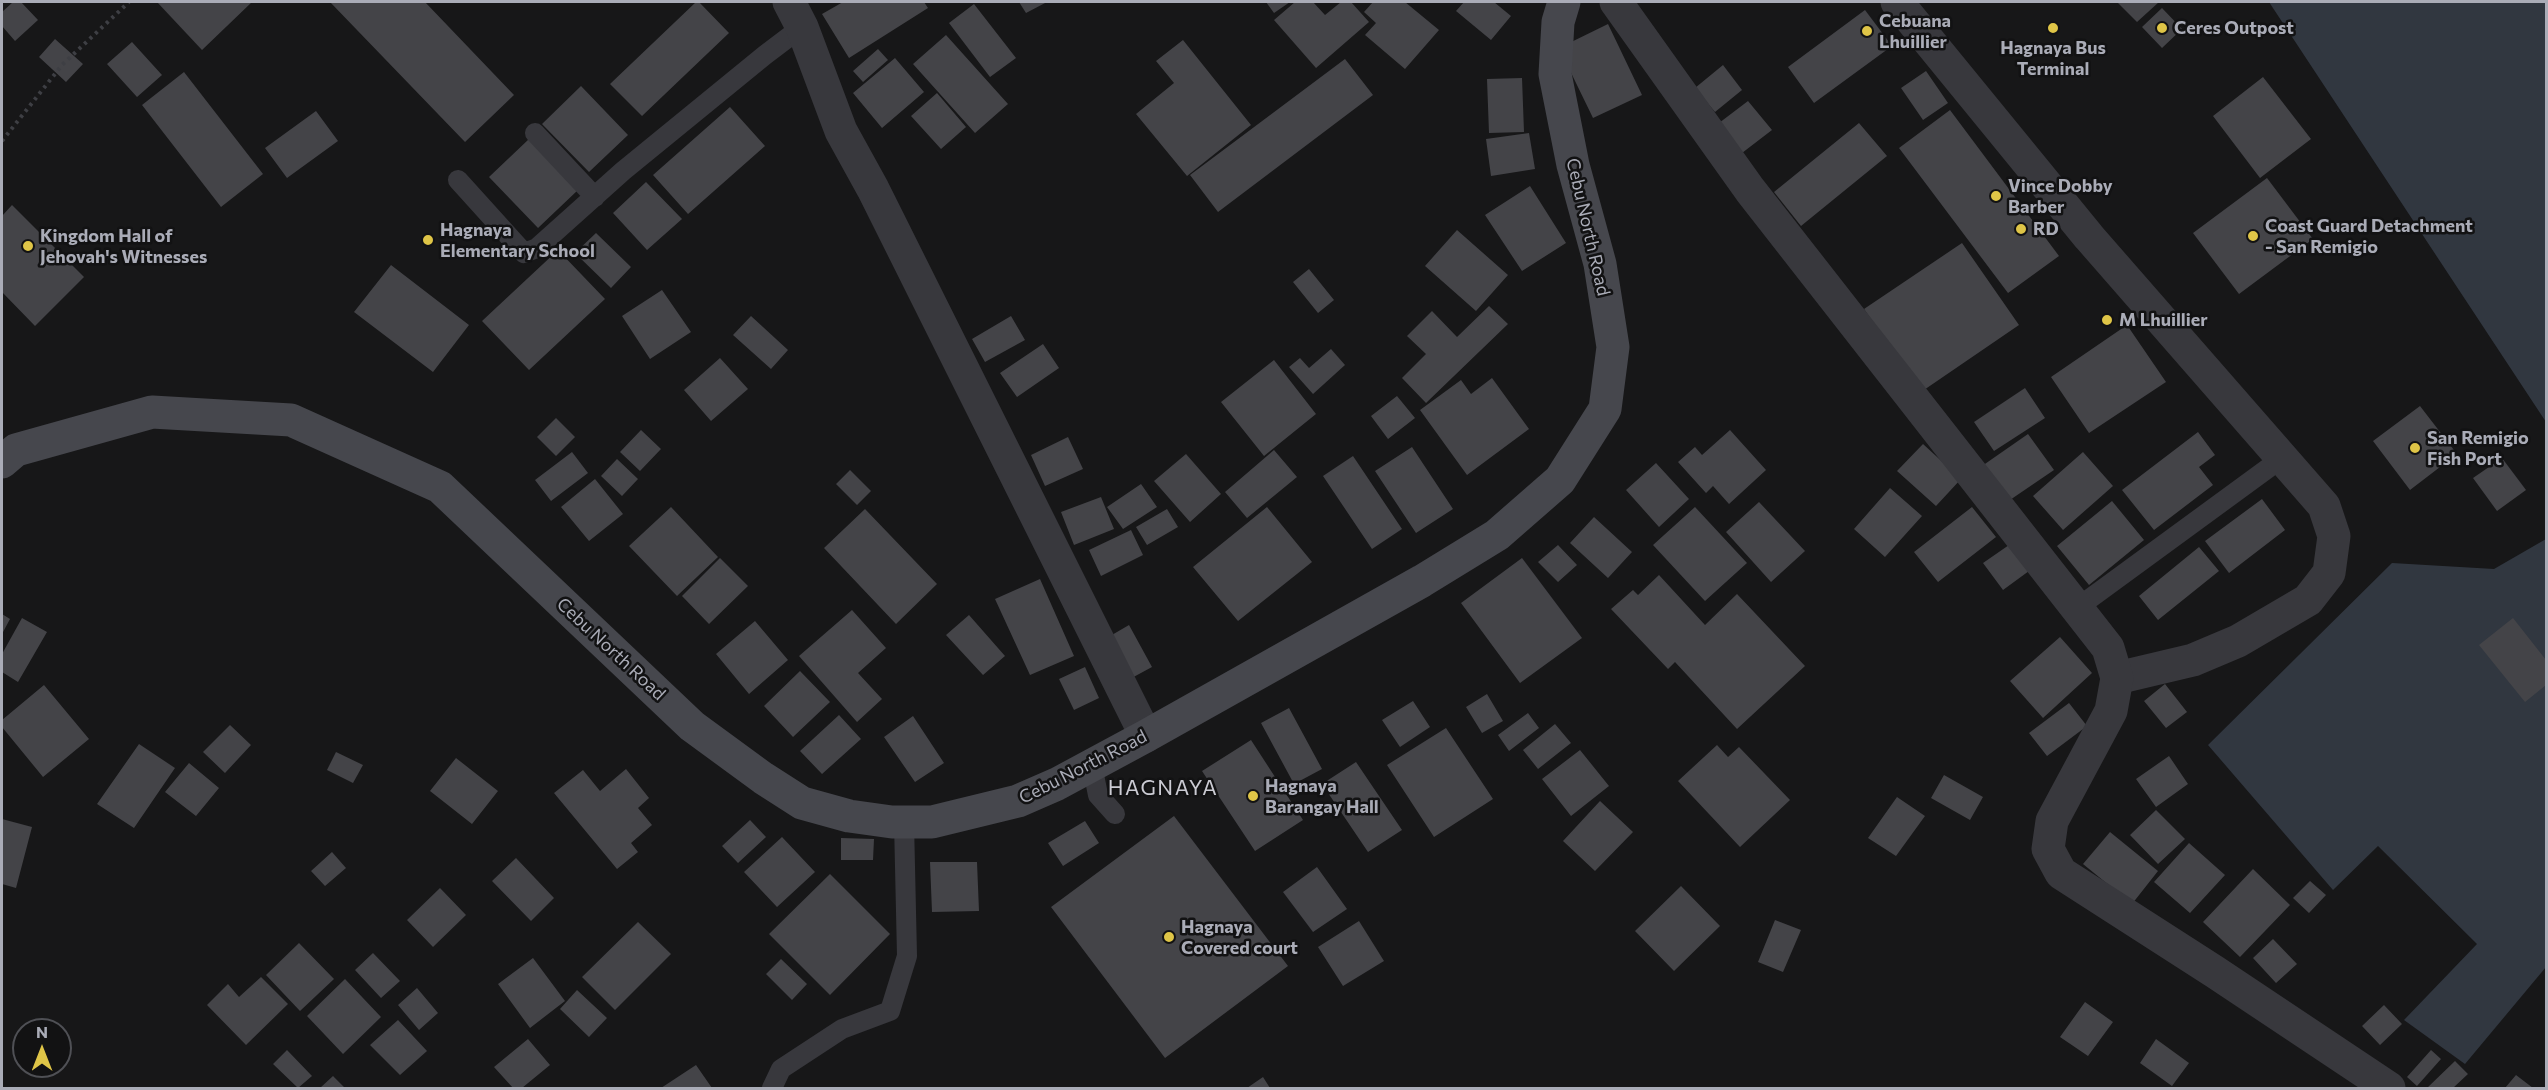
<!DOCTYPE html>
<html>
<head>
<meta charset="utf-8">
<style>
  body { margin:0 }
  #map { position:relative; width:2548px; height:1090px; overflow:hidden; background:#171718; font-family:Commissioner,sans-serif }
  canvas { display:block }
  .frame { position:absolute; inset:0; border:3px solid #aaacb7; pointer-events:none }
  .north { position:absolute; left:12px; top:1018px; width:60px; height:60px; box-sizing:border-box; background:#121213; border:2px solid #4f5055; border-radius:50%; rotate:0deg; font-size:16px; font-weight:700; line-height:24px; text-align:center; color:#aaacb7 }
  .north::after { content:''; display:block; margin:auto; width:21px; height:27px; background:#dfc547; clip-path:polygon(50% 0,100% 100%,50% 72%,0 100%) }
</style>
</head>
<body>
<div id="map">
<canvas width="2548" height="1090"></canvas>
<div class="frame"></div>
<div class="north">N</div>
</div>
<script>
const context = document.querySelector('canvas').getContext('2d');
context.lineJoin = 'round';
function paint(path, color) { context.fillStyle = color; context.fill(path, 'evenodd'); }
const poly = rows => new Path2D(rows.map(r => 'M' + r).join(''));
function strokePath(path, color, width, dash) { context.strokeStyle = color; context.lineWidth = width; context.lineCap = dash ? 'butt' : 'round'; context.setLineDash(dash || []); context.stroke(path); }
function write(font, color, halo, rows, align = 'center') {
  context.font = font + ' Commissioner,sans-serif'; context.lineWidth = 5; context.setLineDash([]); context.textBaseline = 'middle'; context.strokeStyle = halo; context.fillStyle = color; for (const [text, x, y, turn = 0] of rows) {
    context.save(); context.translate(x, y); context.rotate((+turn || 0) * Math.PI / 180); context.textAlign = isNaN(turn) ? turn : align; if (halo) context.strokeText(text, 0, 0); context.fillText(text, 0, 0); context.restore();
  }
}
const water = poly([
  [2269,2,2546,2,2546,422],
  [2546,539,2546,967,2465,1064,2404,1020,2477,944,2378,846,2333,890,2208,745,2392,563,2494,569]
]);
const building = poly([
  [13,2,21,2,38,20,15,41,2,26,2,12],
  [157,2,252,2,202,50],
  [330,2,425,2,514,95,465,142],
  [696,2,699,2,729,33,642,116,610,84],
  [843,2,924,2,928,8,849,58,822,14],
  [1019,2,1047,2,1026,13],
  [1266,2,1290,2,1274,13],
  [1295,2,1313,2,1325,15,1341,2,1351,2,1369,22,1316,68,1274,20],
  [1373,2,1405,2,1439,30,1405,69,1365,35,1376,23,1364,12],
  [1464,2,1494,2,1511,16,1491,40,1456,11],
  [2117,2,2159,2,2137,22],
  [974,4,1016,58,990,77,949,23],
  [2162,8,2182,29,2162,48,2142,27],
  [1865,10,1892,46,1814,103,1788,67],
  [1608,24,1642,95,1593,118,1559,48],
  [946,35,1008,104,975,133,913,64],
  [55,39,83,64,66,82,39,57],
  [1183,40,1251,125,1187,176,1136,114,1174,83,1156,61],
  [132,42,162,75,137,97,107,64],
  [878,49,888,60,863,82,853,71],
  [895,58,924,92,882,128,853,93],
  [1345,59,1373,95,1218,212,1190,175],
  [1723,65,1742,90,1715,112,1695,88],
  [1926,71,1948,103,1923,120,1901,88],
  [184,72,263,174,221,207,142,105],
  [2263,77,2311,139,2260,178,2213,116],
  [1522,78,1524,132,1489,133,1487,79],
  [581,86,628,135,589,172,542,124],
  [937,93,966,127,941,149,911,116],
  [1748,101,1772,130,1742,153,1719,123],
  [730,107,765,146,688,214,653,175],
  [1950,110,2059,256,2008,293,1899,148],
  [316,111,338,141,287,178,265,148],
  [1859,123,1887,156,1801,226,1774,192],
  [1529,133,1535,169,1491,176,1486,139],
  [529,139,578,190,538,228,489,177],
  [2267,178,2313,239,2239,294,2193,233],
  [646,182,682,219,647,250,613,213],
  [1530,186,1566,243,1522,271,1485,215],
  [12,205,84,277,35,326,2,292,2,216],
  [1457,230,1508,275,1476,311,1425,266],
  [596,233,631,267,611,288,575,253],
  [1962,243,2019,325,1921,392,1864,309],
  [558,250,605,299,529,370,482,321],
  [391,265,469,325,433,372,354,312],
  [1309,269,1334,300,1318,313,1293,282],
  [662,290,691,332,650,359,622,316],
  [1489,306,1508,324,1426,403,1402,378,1426,354,1407,336,1432,311,1457,337],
  [751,316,788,350,771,369,733,335],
  [1011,316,1025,340,985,362,972,339],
  [2127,325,2166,382,2089,433,2051,377],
  [1043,344,1059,368,1017,397,1000,373],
  [1331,349,1345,365,1313,394,1289,367,1300,358,1309,368],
  [720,358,748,389,711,421,684,390],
  [1274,360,1316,414,1264,456,1221,402],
  [1492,378,1529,429,1467,475,1420,410,1461,380,1471,394],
  [2025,388,2045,418,1994,451,1974,422],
  [1397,396,1415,418,1388,439,1371,416],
  [2420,406,2457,454,2410,490,2373,441],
  [556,418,575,437,556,456,537,437],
  [641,430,661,449,640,471,620,452],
  [1730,430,1766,470,1729,504,1713,486,1706,493,1678,462,1695,447,1702,455],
  [2198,432,2215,455,2199,467,2213,485,2154,530,2122,490],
  [2028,434,2054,470,2007,502,1982,466],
  [1068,437,1083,469,1045,486,1031,455],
  [1923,444,1961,479,1936,506,1897,471],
  [1412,447,1453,509,1416,533,1375,471],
  [1274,450,1297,477,1247,518,1225,492],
  [572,452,588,473,551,501,535,480],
  [2083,452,2113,486,2063,530,2033,496],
  [1186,454,1221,494,1190,522,1154,481],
  [1353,456,1402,529,1372,549,1323,476],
  [2502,458,2526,490,2497,511,2473,478],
  [617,459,638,479,622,496,601,476],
  [1656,463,1689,499,1659,527,1626,490],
  [850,470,871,491,857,505,836,484],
  [595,479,623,514,589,541,561,507],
  [1141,484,1157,507,1123,529,1107,507],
  [1890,488,1922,516,1885,557,1854,529],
  [1101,497,1114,529,1074,545,1061,512],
  [2262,499,2285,530,2229,573,2205,541],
  [2112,501,2144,540,2089,585,2057,546],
  [1759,502,1805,551,1771,582,1726,532],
  [671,507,718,557,677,596,629,546],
  [1267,507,1312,562,1238,621,1193,567],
  [1695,507,1747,563,1705,601,1653,545],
  [1972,507,1996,537,1938,582,1914,552],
  [865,509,937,584,896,624,824,548],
  [1167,509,1178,527,1147,545,1136,527],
  [1594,517,1632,552,1608,578,1570,543],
  [1131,530,1143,555,1101,576,1089,550],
  [1558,545,1577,565,1558,582,1538,562],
  [2009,545,2029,571,2003,590,1983,563],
  [2199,547,2219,571,2158,620,2139,596],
  [720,558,748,586,709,624,682,596],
  [1522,558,1582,638,1520,683,1461,603],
  [1659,575,1705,625,1737,594,1805,666,1737,729,1675,662,1668,669,1611,609,1633,590,1638,595],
  [1040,579,1074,656,1030,675,995,599],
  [852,610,886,648,858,673,882,699,857,722,799,656],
  [2,614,10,619,2,634],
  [969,615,1005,656,983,675,946,635],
  [22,618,47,632,18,682,2,672,2,654],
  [2513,618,2546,660,2546,685,2525,702,2479,645],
  [755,621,788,660,749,694,716,654],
  [1129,625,1152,667,1128,680,1105,639],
  [2060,637,2092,673,2043,718,2010,681],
  [1085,667,1099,698,1074,710,1059,679],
  [800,671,830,702,793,737,764,706],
  [2165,684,2187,712,2166,728,2144,701],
  [44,685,89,739,43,777,2,727,2,720],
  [1487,694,1503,721,1482,733,1466,707],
  [1413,701,1430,727,1400,747,1382,720],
  [2069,703,2087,726,2047,756,2029,733],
  [1289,708,1322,769,1294,784,1261,723],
  [1528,713,1539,728,1509,751,1498,735],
  [839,715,861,739,822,774,800,751],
  [913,716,944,763,915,782,884,737],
  [1555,724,1571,743,1538,769,1523,750],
  [230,725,251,745,225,773,203,752],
  [1446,728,1493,799,1434,837,1387,765],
  [1251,740,1303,820,1255,851,1202,771],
  [139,744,175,768,134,828,97,804],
  [1717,745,1728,757,1739,747,1790,800,1740,847,1678,781],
  [1580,750,1609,786,1571,816,1542,779],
  [336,752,363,765,353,783,327,770],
  [2169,756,2188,784,2156,807,2136,779],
  [456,758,498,791,472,824,430,791],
  [1356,762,1402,830,1368,852,1322,784],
  [189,763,219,788,196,816,165,792],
  [626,769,649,798,638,808,652,825,631,843,638,852,617,869,554,793,583,770,600,791],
  [1944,775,1983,797,1970,820,1931,798],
  [1897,797,1925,816,1896,856,1868,838],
  [1600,801,1633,832,1595,871,1563,841],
  [2156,810,2185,839,2158,864,2130,835],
  [1174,816,1288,966,1165,1058,1051,907],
  [2,819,32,827,16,888,2,884],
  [750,820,766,837,738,863,722,846],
  [1085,821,1099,843,1063,866,1048,843],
  [2110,832,2158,871,2132,904,2083,864],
  [782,837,815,872,777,907,744,872],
  [841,838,874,839,873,860,841,860],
  [2189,843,2225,875,2190,913,2154,882],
  [332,852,346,868,325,886,311,871],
  [516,858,554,898,531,921,492,881],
  [930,862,977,862,979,911,932,912],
  [1317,867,1347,909,1313,932,1283,892],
  [2253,869,2290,905,2240,957,2203,922],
  [830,874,890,934,830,995,769,934],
  [2310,881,2326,895,2309,913,2293,898],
  [1681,886,1720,926,1674,971,1635,931],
  [440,888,466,915,433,947,407,920],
  [1775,920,1801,930,1783,972,1758,962],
  [1359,921,1384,961,1343,986,1318,947],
  [638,922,671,954,615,1010,582,977],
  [2273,939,2297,964,2276,983,2253,958],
  [299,943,334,979,300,1011,266,975],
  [373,953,400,981,381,998,355,970],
  [533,958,565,1001,530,1028,498,984],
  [781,959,807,984,792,1000,766,974],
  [261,977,288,1004,246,1045,207,1005,228,984,239,997],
  [345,979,381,1017,343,1054,307,1016],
  [417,988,438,1013,419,1030,398,1005],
  [577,990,607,1018,589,1037,560,1009],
  [2085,1002,2113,1022,2088,1056,2060,1037],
  [2384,1005,2402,1024,2380,1045,2362,1026],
  [398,1020,427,1051,400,1075,370,1045],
  [528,1039,550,1065,522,1088,513,1088,494,1067],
  [2156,1039,2189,1063,2172,1086,2140,1063],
  [287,1050,312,1076,298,1088,273,1064],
  [2431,1050,2441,1059,2417,1086,2407,1077],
  [2455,1061,2468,1074,2453,1088,2427,1088],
  [696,1065,712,1088,661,1088],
  [2516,1075,2533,1088,2505,1088],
  [333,1076,345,1088,320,1088],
  [1263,1077,1270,1088,1247,1088]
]);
const path = poly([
  [2,141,62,65,129,2]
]);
const service = poly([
  [535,133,595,197],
  [458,180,524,253,537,248,623,171,765,55,802,27],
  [2077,608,2282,458],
  [1092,765,1098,795,1115,814],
  [772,1088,781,1069,842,1029,890,1011,907,956,904,822]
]);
const minor = poly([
  [789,2,802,27,841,131,873,189,1146,736],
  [1897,2,2089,237,2324,506,2334,536,2329,573,2308,600,2238,641,2193,660,2117,678]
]);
const tertiary = poly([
  [1616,2,1750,190,2108,648,2117,678,2111,711,2052,821,2048,849,2061,873,2215,972,2389,1088]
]);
const secondary = poly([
  [2,462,16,450,152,412,291,420,440,487,692,726,763,778,802,803,849,816,892,822,932,822,1018,801,1057,784,1146,736,1422,581,1497,535,1560,480,1605,409,1613,347,1600,264,1573,165,1555,74,1558,22,1564,2]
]);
const markers = [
  [2053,28,6,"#dfc547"],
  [2162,28,6,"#dfc547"],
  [1867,31,6,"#dfc547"],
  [1996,196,6,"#dfc547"],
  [2021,229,6,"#dfc547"],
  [2253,236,6,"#dfc547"],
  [428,240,6,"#dfc547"],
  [28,246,6,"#dfc547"],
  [2107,320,6,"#dfc547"],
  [2415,448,6,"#dfc547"],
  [1253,796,6,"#dfc547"],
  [1169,937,6,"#dfc547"]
];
const poiNames = [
  ["Cebuana",1879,21],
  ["Lhuillier",1879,42],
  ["Ceres Outpost",2174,28],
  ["Hagnaya Bus",2053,48,"center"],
  ["Terminal",2053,69,"center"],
  ["Vince Dobby",2008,186],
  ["Barber",2008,207],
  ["Coast Guard Detachment",2265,226],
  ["- San Remigio",2265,247],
  ["RD",2033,229],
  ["Hagnaya",440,230],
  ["Elementary School",440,251],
  ["Kingdom Hall of",40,236],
  ["Jehovah's Witnesses",40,257],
  ["M Lhuillier",2119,320],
  ["San Remigio",2427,438],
  ["Fish Port",2427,459],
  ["Hagnaya",1265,786],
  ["Barangay Hall",1265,807],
  ["Hagnaya",1181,927],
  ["Covered court",1181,948]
];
const streetNames = [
  ["Cebu North Road",1588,227,77],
  ["Cebu North Road",611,649,43],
  ["Cebu North Road",1083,767,-27]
];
const quarterNames = [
  ["HAGNAYA",1163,788]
];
paint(water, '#313740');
paint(building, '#444448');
strokePath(path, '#3e3f44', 4, [3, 4.5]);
strokePath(service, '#38383d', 20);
strokePath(minor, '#38383d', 33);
strokePath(tertiary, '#38383d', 33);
strokePath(secondary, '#46474d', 33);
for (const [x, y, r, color] of markers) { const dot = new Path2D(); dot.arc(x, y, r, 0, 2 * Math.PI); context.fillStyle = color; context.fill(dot); strokePath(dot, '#121213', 2); }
write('bold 18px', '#aaacb7', '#121213', poiNames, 'left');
write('18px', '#aaacb7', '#121213', streetNames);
context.letterSpacing = '1.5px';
write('21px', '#cbcbd3', '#121213', quarterNames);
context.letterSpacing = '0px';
</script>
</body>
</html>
